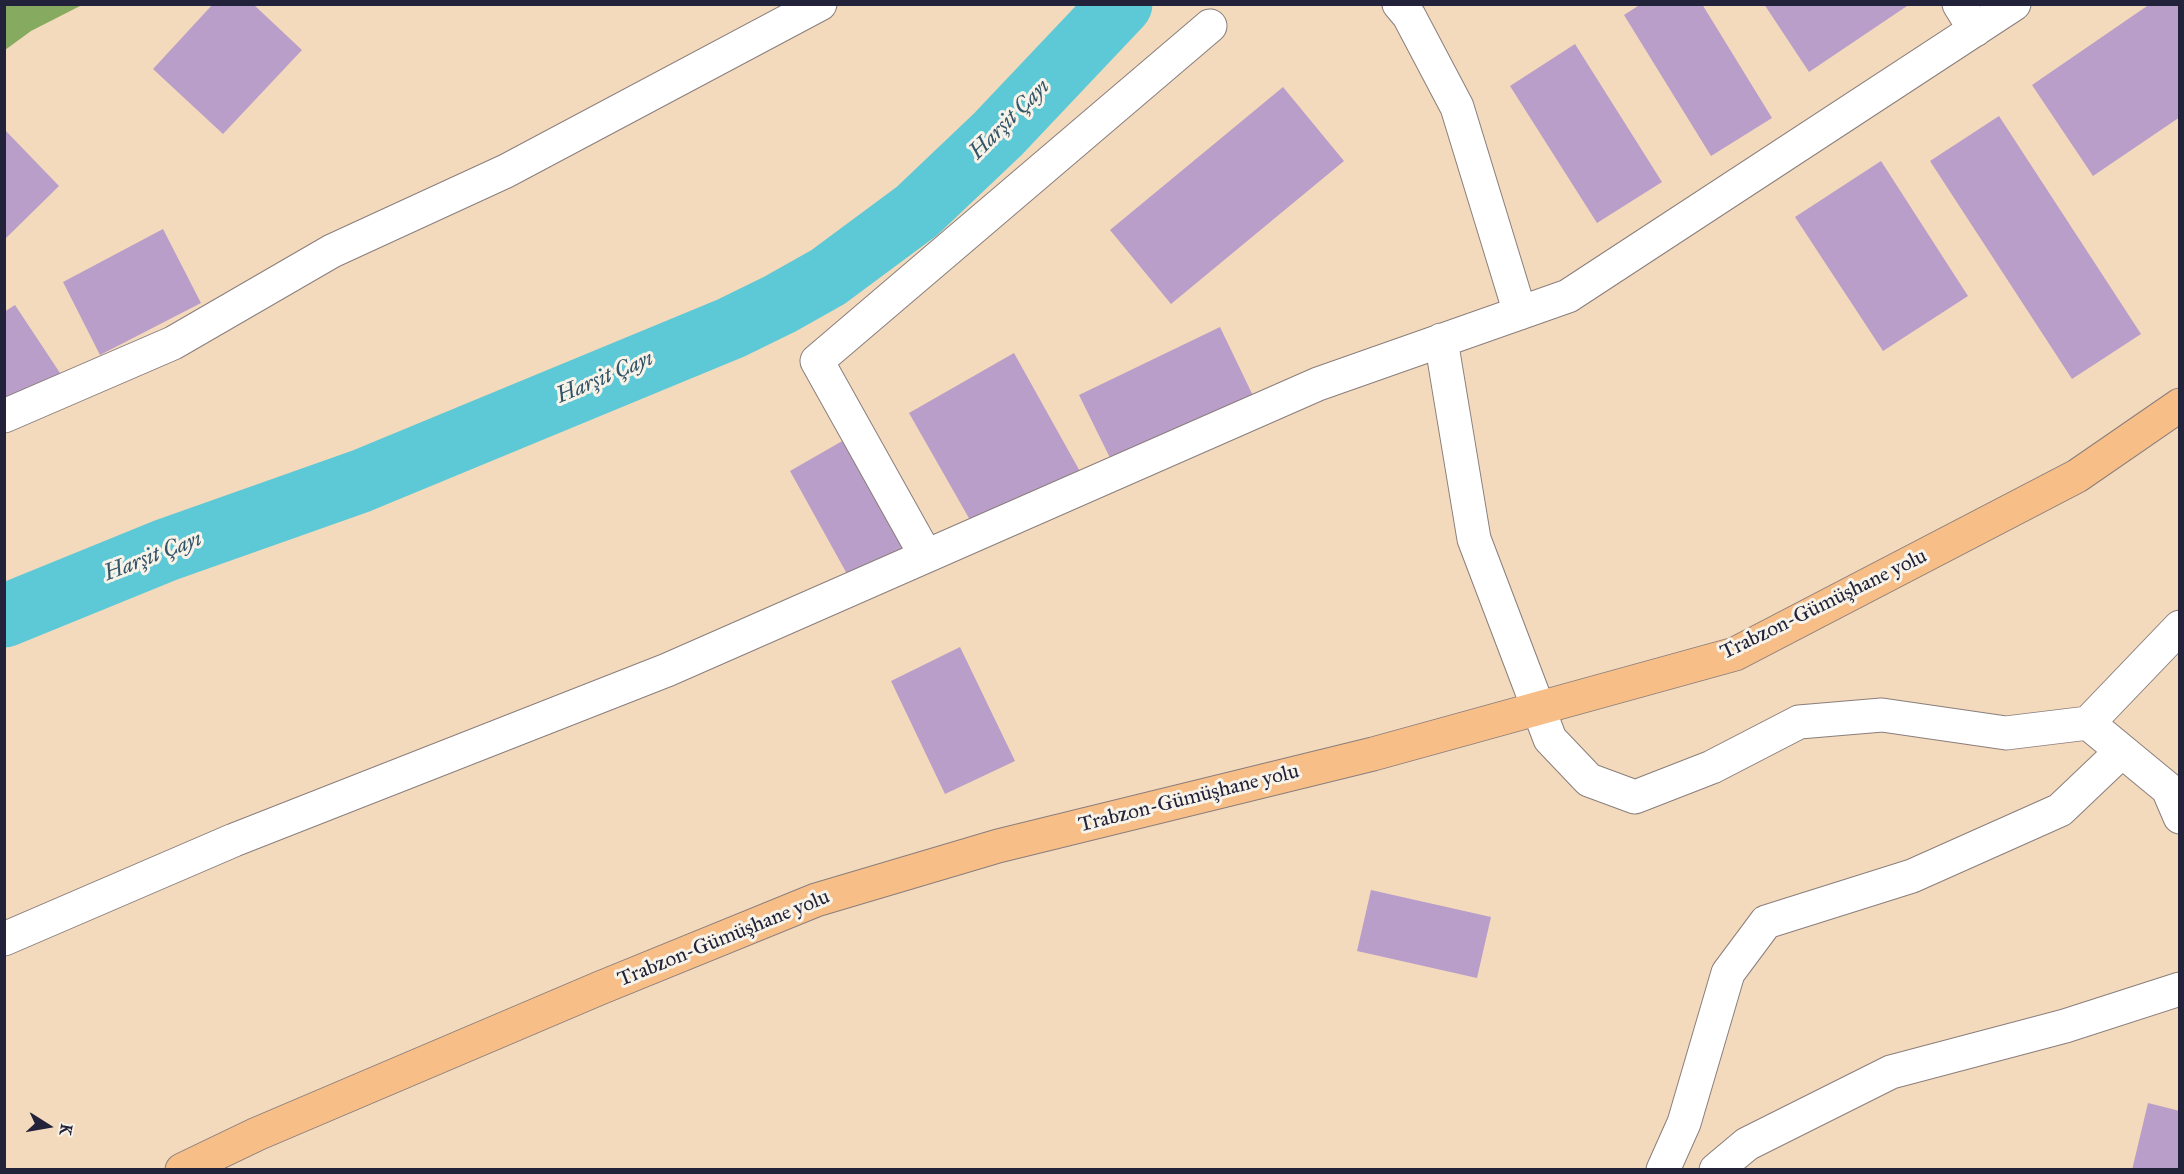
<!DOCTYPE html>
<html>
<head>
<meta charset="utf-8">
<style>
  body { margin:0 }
  #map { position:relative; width:2184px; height:1174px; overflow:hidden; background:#f3dabc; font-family:"IM FELL Great Primer",serif }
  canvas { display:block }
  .frame { position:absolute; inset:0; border:6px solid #22223b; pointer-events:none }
  .north { position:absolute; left:18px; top:1096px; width:60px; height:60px; -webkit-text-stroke:4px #f7f3e8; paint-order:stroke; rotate:101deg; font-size:16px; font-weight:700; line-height:24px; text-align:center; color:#22223b }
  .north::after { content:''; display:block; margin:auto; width:21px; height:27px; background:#22223b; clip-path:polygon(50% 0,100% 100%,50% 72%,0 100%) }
</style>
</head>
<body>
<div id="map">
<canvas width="2184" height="1174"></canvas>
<div class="frame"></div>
<div class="north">K</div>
</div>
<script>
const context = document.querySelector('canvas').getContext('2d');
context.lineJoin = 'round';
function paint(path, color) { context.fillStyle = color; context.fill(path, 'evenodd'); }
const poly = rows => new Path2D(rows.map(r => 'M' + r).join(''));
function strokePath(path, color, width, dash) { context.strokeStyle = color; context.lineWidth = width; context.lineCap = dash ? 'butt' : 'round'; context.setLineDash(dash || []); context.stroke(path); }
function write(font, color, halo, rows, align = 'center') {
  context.font = font + ' "IM FELL Great Primer",serif'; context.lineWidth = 6; context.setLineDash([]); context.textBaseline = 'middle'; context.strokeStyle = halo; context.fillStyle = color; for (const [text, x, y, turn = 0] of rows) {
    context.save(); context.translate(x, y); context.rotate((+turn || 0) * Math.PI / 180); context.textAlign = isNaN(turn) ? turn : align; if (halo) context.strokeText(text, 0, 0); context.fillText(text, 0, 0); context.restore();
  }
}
const forest = poly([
  [5,4,82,4,82,5,31,31,5,50]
]);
const river = poly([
  [4,616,166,550,361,481,731,328,780,304,828,277,917,211,998,134,1121,4]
]);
const building = poly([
  [213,4,253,4,302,50,223,134,153,69],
  [1641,4,1702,4,1772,118,1711,156,1624,15],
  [1764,4,1910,4,1809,72],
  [2150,4,2180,4,2180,117,2093,176,2032,85],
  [1575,44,1662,182,1597,223,1510,86],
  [1283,87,1344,161,1171,304,1110,230],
  [1999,116,2141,334,2072,379,1930,161],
  [4,129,59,186,4,240],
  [1881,161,1968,296,1883,351,1795,217],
  [163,229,201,303,100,355,63,282],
  [15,305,60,373,4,411,4,312],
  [1220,327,1257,404,1117,472,1079,395],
  [1014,353,1082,475,978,534,909,413],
  [851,436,919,556,857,592,790,471],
  [960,647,1015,761,945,794,891,681],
  [1371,890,1491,917,1477,978,1357,951],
  [2148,1103,2180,1111,2180,1170,2132,1170]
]);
const minor = poly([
  [1399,4,1409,16,1457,107,1520,313],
  [1959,4,1975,30],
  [1441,340,1474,539,1550,739,1589,780,1635,797,1712,767,1799,722,1882,715,2006,733,2088,723,2168,789,2180,817],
  [4,416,173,343,332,251,506,171,820,4],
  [926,556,817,361,1210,26],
  [2088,723,2180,627],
  [4,939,234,840,667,670,1318,384,1568,296,2014,4],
  [1663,1170,1684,1123,1728,973,1766,922,1912,876,2060,810,2122,751],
  [1716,1170,1747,1144,1891,1072,2065,1026,2180,989]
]);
const major = poly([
  [182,1170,257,1134,600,988,816,900,998,846,1373,754,1735,654,2077,476,2180,405]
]);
const streetNames = [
  ["Trabzon-Gümüşhane yolu",1824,605,-26],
  ["Trabzon-Gümüşhane yolu",1189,799,-14],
  ["Trabzon-Gümüşhane yolu",724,939,-22]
];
const waterNames = [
  ["Harşit Çayı",1010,120,-45],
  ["Harşit Çayı",605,378,-23],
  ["Harşit Çayı",153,557,-21]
];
paint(forest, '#86ab60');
strokePath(river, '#5dc9d6', 63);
paint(building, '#b99ec9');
strokePath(minor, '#8a7e7c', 35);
strokePath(major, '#8a7e7c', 35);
strokePath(minor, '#fff', 33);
strokePath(major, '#f7be88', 33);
write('21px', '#22223b', '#f7f3e8', streetNames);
write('italic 22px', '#34546a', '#f7f3e8', waterNames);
</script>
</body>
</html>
